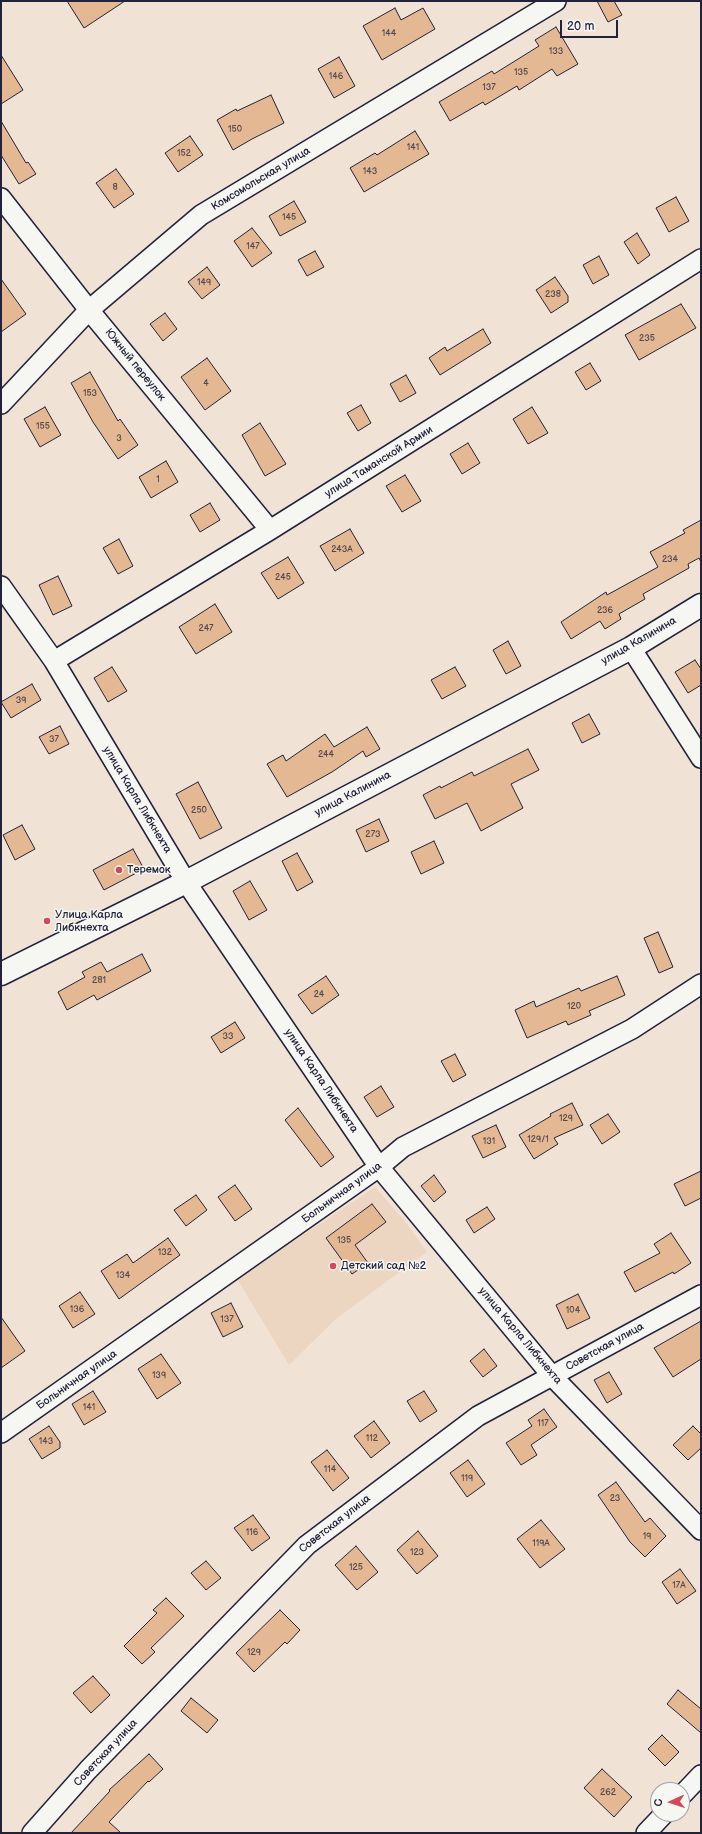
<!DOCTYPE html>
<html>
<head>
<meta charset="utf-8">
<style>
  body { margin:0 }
  #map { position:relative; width:702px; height:1834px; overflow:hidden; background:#f0e3d6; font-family:"Balsamiq Sans",sans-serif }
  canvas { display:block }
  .frame { position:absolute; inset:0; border:2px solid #22223b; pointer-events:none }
  .north { position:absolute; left:650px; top:1782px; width:40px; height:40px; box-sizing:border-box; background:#f6f6f2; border:1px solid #a1a1a9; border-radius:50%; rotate:267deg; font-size:11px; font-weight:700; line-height:16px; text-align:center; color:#22223b }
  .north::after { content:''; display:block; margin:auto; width:14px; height:18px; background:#d1495b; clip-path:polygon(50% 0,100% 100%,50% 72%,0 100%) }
  .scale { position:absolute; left:560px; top:20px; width:58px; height:18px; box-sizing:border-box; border:2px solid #22223b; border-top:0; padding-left:5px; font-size:12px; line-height:14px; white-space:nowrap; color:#22223b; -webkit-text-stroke:3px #f6f6f2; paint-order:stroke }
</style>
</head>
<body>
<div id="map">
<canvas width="702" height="1834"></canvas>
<div class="frame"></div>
<div class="north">С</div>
<div class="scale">20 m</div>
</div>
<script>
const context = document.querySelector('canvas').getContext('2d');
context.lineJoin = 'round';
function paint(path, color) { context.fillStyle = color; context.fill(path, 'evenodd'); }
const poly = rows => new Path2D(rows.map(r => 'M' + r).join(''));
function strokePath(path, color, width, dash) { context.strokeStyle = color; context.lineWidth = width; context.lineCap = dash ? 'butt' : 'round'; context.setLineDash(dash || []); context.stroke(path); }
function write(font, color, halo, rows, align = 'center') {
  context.font = font + ' "Balsamiq Sans",sans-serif'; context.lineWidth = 3; context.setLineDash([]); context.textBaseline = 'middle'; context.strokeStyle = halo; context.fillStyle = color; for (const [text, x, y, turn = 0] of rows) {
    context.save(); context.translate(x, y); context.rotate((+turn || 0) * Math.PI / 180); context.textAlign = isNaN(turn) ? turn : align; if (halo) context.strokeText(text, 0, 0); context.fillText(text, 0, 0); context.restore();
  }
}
const built = poly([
  [375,1187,404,1220,427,1252,337,1318,289,1365,237,1279]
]);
const building = poly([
  [67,1,125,1,84,28,67,1],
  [597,1,614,1,622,15,608,22,597,1],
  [395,8,401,20,423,8,435,29,382,60,363,26,395,8],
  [556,27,578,64,557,76,552,69,519,90,517,86,485,105,483,102,450,121,439,102,492,71,494,74,539,46,535,40,556,27],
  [1,55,23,90,1,104,1,55],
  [339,57,355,86,334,98,318,69,339,57],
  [271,95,284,123,252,139,233,150,217,120,236,109,237,111,271,95],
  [1,121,26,163,28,162,36,174,19,184,1,155,1,121],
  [415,131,429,154,364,192,350,168,375,153,377,155,415,131],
  [190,136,203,155,178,172,165,153,190,136],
  [116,169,134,194,114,208,96,183,116,169],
  [676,197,689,221,669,232,656,208,676,197],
  [294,201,306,222,280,236,269,216,294,201],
  [252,228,272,253,252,267,234,241,252,228],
  [637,233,650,255,638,264,624,242,637,233],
  [315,251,324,267,307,276,298,260,315,251],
  [599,256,609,275,593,284,583,265,599,256],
  [207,267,220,285,202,299,188,282,207,267],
  [555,277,568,296,568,302,551,313,536,290,555,277],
  [1,279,26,314,1,332,1,279],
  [681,304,696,328,639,360,625,335,681,304],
  [165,313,177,329,163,341,150,324,165,313],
  [483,329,491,343,440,375,429,358,445,347,447,351,483,329],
  [207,358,231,391,205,410,181,377,207,358],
  [590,363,601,381,586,390,575,372,590,363],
  [90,372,118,421,120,419,138,445,118,459,93,422,71,383,90,372],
  [406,375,416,393,400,402,390,384,406,375],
  [361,405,371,423,358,431,347,413,361,405],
  [45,407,61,435,40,447,24,419,45,407],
  [532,407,548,433,528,444,513,419,532,407],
  [260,423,286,464,265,476,242,435,260,423],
  [468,443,480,463,462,474,450,454,468,443],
  [166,461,178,482,151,498,139,477,166,461],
  [405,475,421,501,402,512,386,486,405,475],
  [210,503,220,520,200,532,190,515,210,503],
  [701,520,701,562,699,558,688,564,689,568,643,594,645,599,619,614,621,619,605,629,600,621,571,639,561,622,606,592,607,595,658,567,650,552,685,533,683,530,701,520],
  [350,529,364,553,335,571,320,546,350,529],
  [119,539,133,566,118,574,103,548,119,539],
  [288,557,304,583,278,599,261,573,288,557],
  [58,576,72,606,53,615,39,585,58,576],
  [215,604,232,632,196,654,179,627,215,604],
  [508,641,521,666,506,674,493,650,508,641],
  [695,660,701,669,701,685,688,693,675,672,695,660],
  [112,667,127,691,108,702,94,678,112,667],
  [455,667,466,686,442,699,431,680,455,667],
  [32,684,41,700,11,718,1,702,32,684],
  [589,714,600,734,582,743,572,723,589,714],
  [60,726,69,744,49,754,39,737,60,726],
  [367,727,380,749,366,757,363,751,332,772,287,797,267,764,283,755,286,761,325,734,334,747,367,727],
  [528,749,539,770,511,784,523,808,481,831,467,803,435,819,423,795,440,786,441,788,472,772,474,776,528,749],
  [198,782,222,828,200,839,176,794,198,782],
  [379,819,389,841,366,852,356,830,379,819],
  [22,825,35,849,15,860,3,835,22,825],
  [434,841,444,863,421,874,411,852,434,841],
  [133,849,144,869,104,890,93,870,133,849],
  [297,853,313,882,297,891,282,861,297,853],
  [250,881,267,910,249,920,233,891,250,881],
  [658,932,673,967,659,973,644,938,658,932],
  [142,954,151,971,97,1000,94,995,67,1010,58,992,85,977,82,972,101,962,107,972,142,954],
  [326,976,339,995,312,1014,298,995,326,976],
  [617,976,625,995,589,1011,591,1015,568,1025,566,1021,527,1038,515,1010,534,1001,536,1007,579,988,581,991,617,976],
  [235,1022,245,1038,221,1053,211,1037,235,1022],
  [455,1054,466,1075,453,1082,441,1061,455,1054],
  [381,1086,394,1107,377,1117,364,1097,381,1086],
  [572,1103,583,1125,554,1138,558,1144,534,1159,519,1135,551,1116,550,1114,572,1103],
  [298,1108,334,1157,321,1167,285,1120,298,1108],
  [608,1114,620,1132,602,1144,590,1125,608,1114],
  [496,1125,506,1147,483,1158,472,1136,496,1125],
  [701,1171,701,1198,685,1206,674,1184,701,1171],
  [434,1175,446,1192,434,1202,421,1186,434,1175],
  [235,1185,252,1209,235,1221,218,1197,235,1185],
  [196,1195,207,1210,186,1226,174,1210,196,1195],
  [372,1204,386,1222,355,1245,368,1263,352,1274,326,1238,372,1204],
  [487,1207,495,1219,474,1233,466,1220,487,1207],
  [671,1233,691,1263,674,1274,673,1272,635,1292,624,1272,660,1253,654,1244,671,1233],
  [168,1238,180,1255,119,1299,101,1271,127,1254,133,1263,168,1238],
  [80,1292,95,1314,73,1328,59,1306,80,1292],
  [578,1294,590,1318,567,1329,556,1305,578,1294],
  [231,1303,243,1327,223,1337,211,1313,231,1303],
  [1,1317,25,1351,1,1368,1,1317],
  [701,1321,701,1359,673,1377,654,1348,701,1321],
  [484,1349,497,1366,483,1377,470,1361,484,1349],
  [161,1354,181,1383,157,1399,138,1369,161,1354],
  [609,1372,622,1394,607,1403,594,1380,609,1372],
  [93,1391,106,1412,84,1425,72,1404,93,1391],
  [424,1391,437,1411,420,1422,407,1401,424,1391],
  [544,1409,557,1427,531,1445,537,1455,521,1465,506,1443,532,1426,528,1420,544,1409],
  [374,1421,390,1443,371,1458,354,1436,374,1421],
  [49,1426,60,1442,60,1448,42,1459,29,1439,49,1426],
  [693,1426,701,1434,701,1448,688,1460,673,1445,693,1426],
  [327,1450,349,1478,333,1491,311,1462,327,1450],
  [468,1460,485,1484,467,1497,450,1473,468,1460],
  [616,1482,645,1522,650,1518,666,1536,645,1557,630,1542,598,1495,616,1482],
  [253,1515,270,1538,252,1551,234,1528,253,1515],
  [541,1520,565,1549,540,1568,517,1539,541,1520],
  [418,1531,438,1556,417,1574,397,1550,418,1531],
  [356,1546,378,1572,357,1590,335,1565,356,1546],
  [206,1561,221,1578,206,1590,191,1573,206,1561],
  [680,1569,696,1591,677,1604,662,1582,680,1569],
  [166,1598,184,1616,151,1648,155,1652,142,1664,124,1646,157,1613,153,1610,166,1598],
  [280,1610,300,1630,287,1644,285,1642,254,1672,236,1653,280,1610],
  [93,1676,110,1695,91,1713,73,1693,93,1676],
  [678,1690,701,1709,701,1733,667,1704,678,1690],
  [191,1698,218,1720,207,1733,181,1711,191,1698],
  [662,1735,679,1752,665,1766,648,1749,662,1735],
  [149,1754,163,1769,149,1782,148,1781,109,1822,121,1833,71,1833,110,1791,109,1790,149,1754],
  [602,1769,632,1797,614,1817,584,1788,602,1769]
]);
const street = poly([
  [1,198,89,310,270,530],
  [1,404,89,310,201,215,556,1],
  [1,586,54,661,186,882,379,1167,552,1376,701,1530],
  [631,648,701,758],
  [54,661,270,530,701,259],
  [1,1433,379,1167,403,1147,632,1029,701,984],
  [682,1795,701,1775],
  [32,1833,88,1770,307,1545,478,1416,701,1295],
  [646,1833,664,1814]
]);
const secondary = poly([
  [1,974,186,882,631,648,701,605]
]);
const markers = [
  [119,870,4,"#d1495b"],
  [47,921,4,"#d1495b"],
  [333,1266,4,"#d1495b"]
];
const numberNames = [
  ["144",389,34],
  ["133",556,52],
  ["135",521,73],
  ["146",336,77],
  ["137",489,88],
  ["150",235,130],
  ["141",413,148],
  ["152",184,154],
  ["143",370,172],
  ["8",115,188],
  ["145",289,218],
  ["147",253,247],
  ["149",204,283],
  ["238",553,295],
  ["235",647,339],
  ["4",206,384],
  ["153",90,394],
  ["155",43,427],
  ["3",119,439],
  ["1",158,480],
  ["243А",342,550],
  ["234",670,560],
  ["245",283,578],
  ["236",605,611],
  ["247",206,629],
  ["39",21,701],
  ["37",54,740],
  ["244",326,755],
  ["250",199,811],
  ["273",373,835],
  ["281",99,981],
  ["24",319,995],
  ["120",574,1007],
  ["33",228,1037],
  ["129",566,1119],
  ["129/1",538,1140],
  ["131",489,1142],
  ["135",344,1241],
  ["132",165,1253],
  ["134",123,1276],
  ["136",77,1310],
  ["104",573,1311],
  ["137",227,1320],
  ["139",159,1376],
  ["141",89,1408],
  ["117",543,1424],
  ["112",372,1439],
  ["143",46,1442],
  ["114",330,1470],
  ["119",467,1479],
  ["23",615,1499],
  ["116",252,1533],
  ["19",647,1537],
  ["119А",541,1544],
  ["123",417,1553],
  ["125",356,1568],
  ["17А",679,1586],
  ["129",254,1653],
  ["262",608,1793]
];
const streetNames = [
  ["Комсомольская улица",261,179,-31],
  ["Южный переулок",135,365,51],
  ["улица Таманской Армии",379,462,-32],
  ["улица Калинина",639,641,-30],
  ["улица Калинина",353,794,-28],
  ["улица Карла Либкнехта",137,800,59],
  ["улица Карла Либкнехта",321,1081,56],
  ["Больничная улица",342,1193,-36],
  ["улица Карла Либкнехта",520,1336,50],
  ["Советская улица",605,1347,-29],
  ["Больничная улица",77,1380,-35],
  ["Советская улица",335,1524,-38],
  ["Советская улица",106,1753,-47]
];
const poiNames = [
  ["Теремок",127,870],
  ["Улица Карла",55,915],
  ["Либкнехта",55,928],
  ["Детский сад №2",341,1266]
];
paint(built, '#ecd6c2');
paint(building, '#e3b893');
strokePath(building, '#22223b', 1);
strokePath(street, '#22223b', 22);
strokePath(secondary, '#22223b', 25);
strokePath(street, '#f6f6f2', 19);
strokePath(secondary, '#f6f6f2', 22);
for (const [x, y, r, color] of markers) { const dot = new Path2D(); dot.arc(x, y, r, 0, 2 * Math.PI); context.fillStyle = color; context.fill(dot); strokePath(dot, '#f6f6f2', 1.5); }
write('9px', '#524851', null, numberNames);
write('11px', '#22223b', '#f6f6f2', streetNames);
write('11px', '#22223b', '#f6f6f2', poiNames, 'left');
</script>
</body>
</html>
